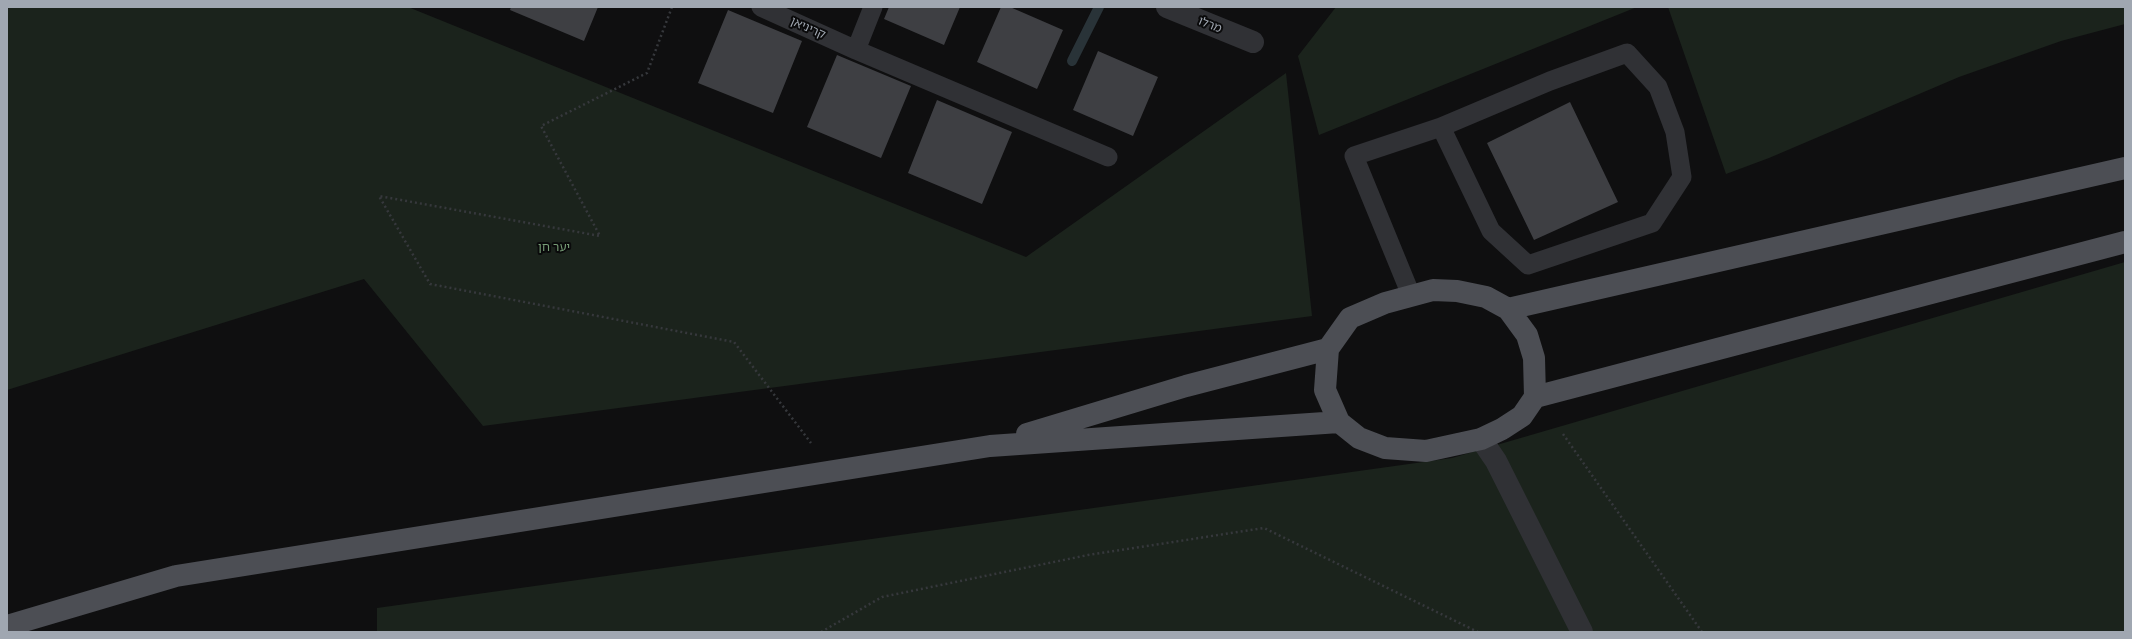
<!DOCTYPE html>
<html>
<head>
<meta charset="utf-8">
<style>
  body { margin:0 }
  #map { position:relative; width:2132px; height:639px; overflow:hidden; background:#0f0f10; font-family:Quicksand,sans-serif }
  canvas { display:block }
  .frame { position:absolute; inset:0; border:8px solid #a0a7b1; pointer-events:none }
</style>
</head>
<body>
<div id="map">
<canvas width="2132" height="639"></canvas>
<div class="frame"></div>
</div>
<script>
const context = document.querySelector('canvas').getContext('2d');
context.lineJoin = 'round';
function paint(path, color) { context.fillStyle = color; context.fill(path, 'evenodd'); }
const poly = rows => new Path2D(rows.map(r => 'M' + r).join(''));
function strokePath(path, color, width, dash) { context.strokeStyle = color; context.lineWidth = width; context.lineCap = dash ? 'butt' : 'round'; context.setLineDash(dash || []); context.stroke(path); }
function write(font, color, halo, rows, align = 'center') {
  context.font = font + ' Quicksand,"Noto Sans Hebrew",sans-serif'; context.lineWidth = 4; context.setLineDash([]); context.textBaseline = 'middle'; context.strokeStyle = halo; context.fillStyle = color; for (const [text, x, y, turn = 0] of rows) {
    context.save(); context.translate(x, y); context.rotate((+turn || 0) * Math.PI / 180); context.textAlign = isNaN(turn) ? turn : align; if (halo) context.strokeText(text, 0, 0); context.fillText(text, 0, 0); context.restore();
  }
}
const green = poly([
  [7,7,408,7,1026,257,1286,73,1312,316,483,426,364,279,7,390],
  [1336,7,1637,7,1319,135,1298,56],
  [1668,7,2125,7,2125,24,2061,41,1959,77,1769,158,1726,174],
  [2125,262,2125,632,377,632,377,608,1452,458]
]);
const stream = poly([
  [1072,61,1099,7]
]);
const building = poly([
  [511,7,598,7,584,41,510,10],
  [889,7,960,7,944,45,884,19],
  [1001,7,1010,7,1063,30,1037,89,977,62],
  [728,10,802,41,773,113,698,83],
  [1098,51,1158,77,1133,136,1073,110],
  [837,55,911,86,881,158,807,127],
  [937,100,1012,132,982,204,908,173],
  [1570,102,1618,202,1534,240,1487,143]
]);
const path = poly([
  [672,7,647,73,541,126,600,236,379,196,430,284,734,342,811,443],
  [1563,434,1702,632],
  [821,632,882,597,1088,555,1264,528,1478,632]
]);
const lane = poly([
  [761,7,856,50,1108,157],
  [856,50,873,7],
  [1411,295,1354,156,1441,127,1550,81,1627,53,1658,87,1675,132,1682,177,1652,223,1528,265,1491,231,1441,127]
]);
const street = poly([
  [1167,7,1253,42],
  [1481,439,1496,461,1582,632]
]);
const primary = poly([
  [1433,290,1457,291,1486,297,1508,309,1527,335,1534,358,1535,397,1522,416,1502,429,1481,439,1426,451,1385,448,1359,438,1339,422,1325,390,1328,349,1350,318,1385,303,1433,290],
  [1508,309,2125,168],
  [1535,397,2125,242],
  [1027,434,1186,386,1328,349],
  [7,626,176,576,990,446,1339,422]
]);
const streetNames = [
  ["מרלו",1210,25,22],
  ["קריניאן",808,28,24]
];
const parkNames = [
  ["יער חן",554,247]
];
paint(green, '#1b231c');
strokePath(stream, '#293338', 10);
paint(building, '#3e3f43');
strokePath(path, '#36383c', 2.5, [2, 3]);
strokePath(lane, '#303135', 19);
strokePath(street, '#303135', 22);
strokePath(primary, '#4c4e54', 22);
write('12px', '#a0a7b1', '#0a0a0b', streetNames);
write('12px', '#779d76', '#0a0a0b', parkNames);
</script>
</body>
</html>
